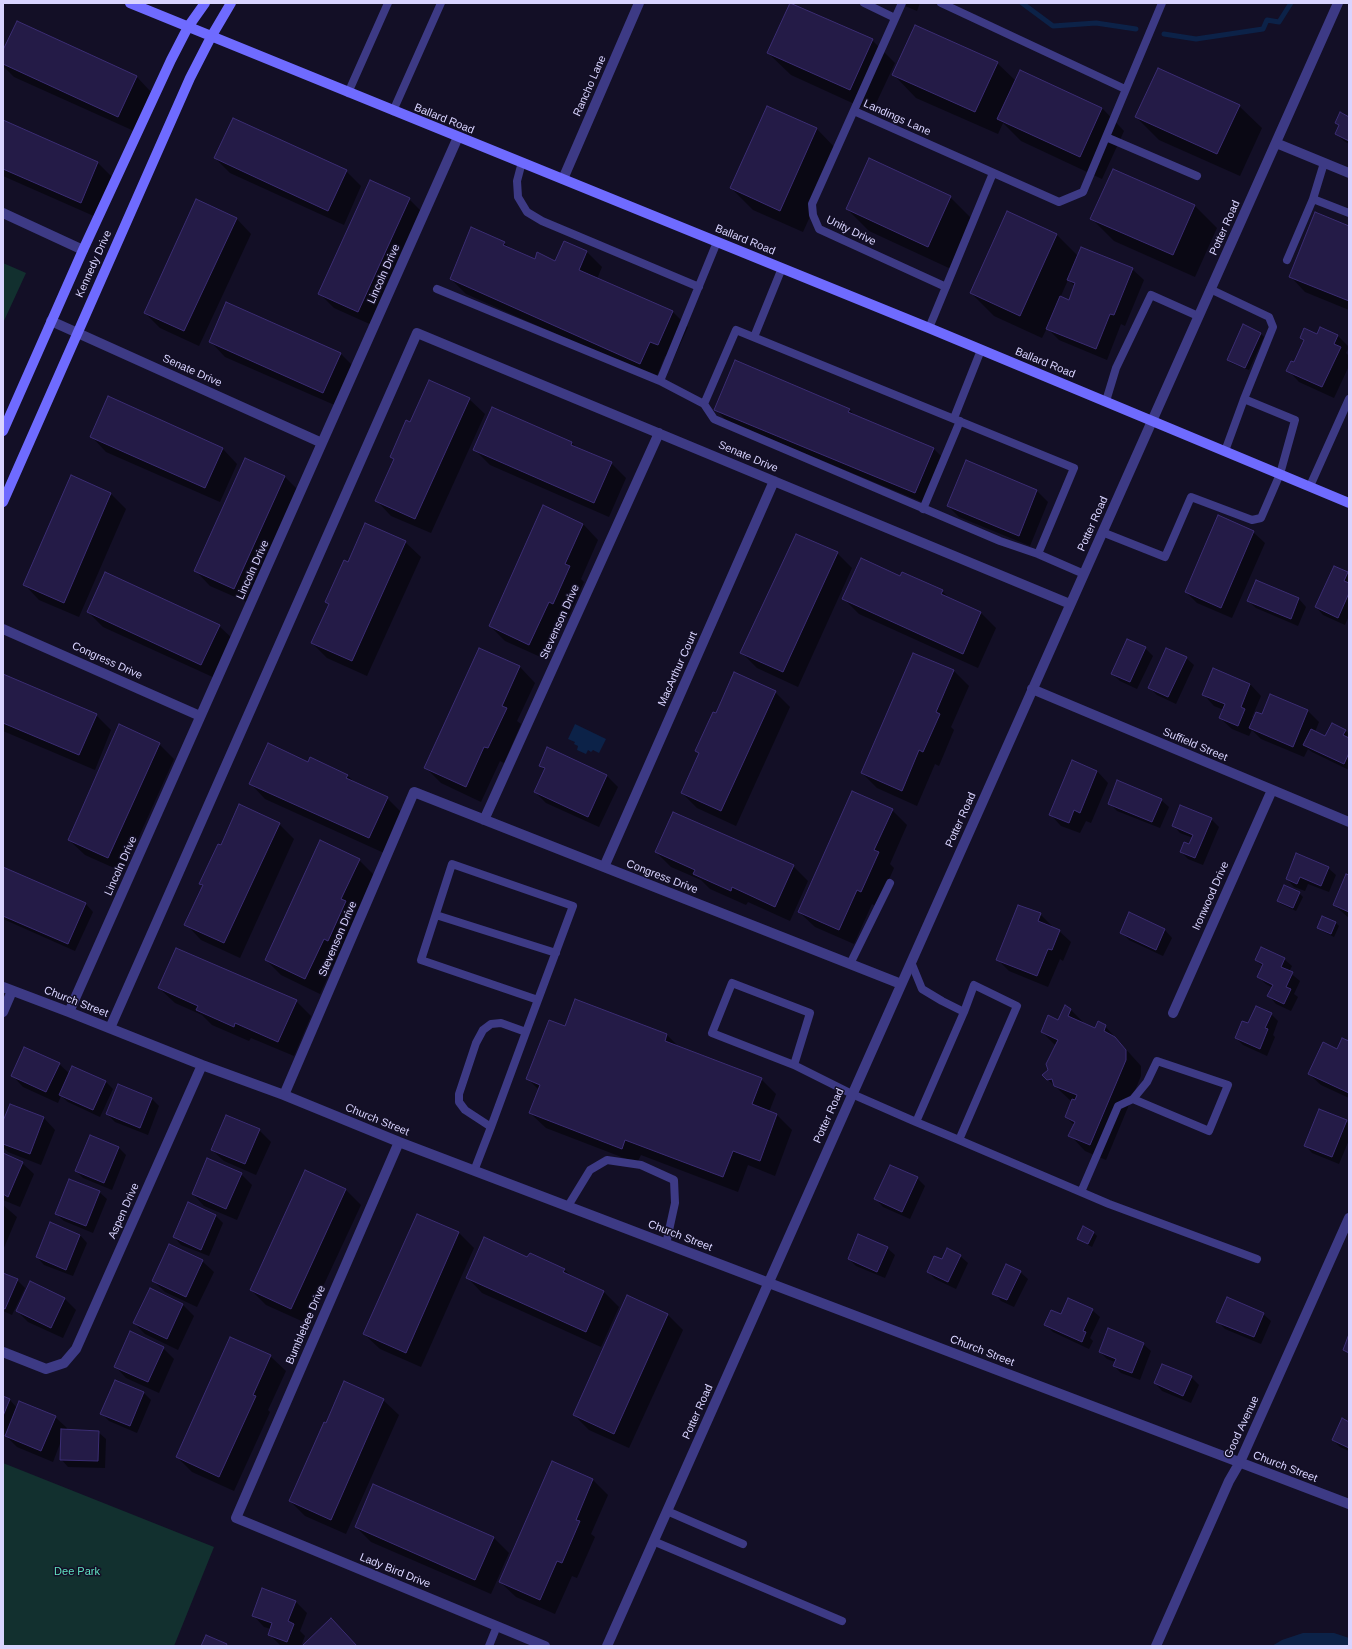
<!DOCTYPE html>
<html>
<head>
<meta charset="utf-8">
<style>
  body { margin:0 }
  #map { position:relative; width:1352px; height:1649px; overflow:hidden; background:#130f26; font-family:Helvetica,sans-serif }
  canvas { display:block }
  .frame { position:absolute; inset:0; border:4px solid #d9d4ff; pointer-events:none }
</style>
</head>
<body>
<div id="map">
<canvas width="1352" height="1649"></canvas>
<div class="frame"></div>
</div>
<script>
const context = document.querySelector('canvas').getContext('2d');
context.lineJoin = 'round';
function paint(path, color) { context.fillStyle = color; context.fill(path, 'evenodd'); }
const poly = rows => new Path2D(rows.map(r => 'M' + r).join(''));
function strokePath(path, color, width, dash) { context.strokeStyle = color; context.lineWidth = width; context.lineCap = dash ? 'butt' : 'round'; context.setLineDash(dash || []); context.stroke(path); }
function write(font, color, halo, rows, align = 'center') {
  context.font = font + ' Helvetica,sans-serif'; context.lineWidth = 3; context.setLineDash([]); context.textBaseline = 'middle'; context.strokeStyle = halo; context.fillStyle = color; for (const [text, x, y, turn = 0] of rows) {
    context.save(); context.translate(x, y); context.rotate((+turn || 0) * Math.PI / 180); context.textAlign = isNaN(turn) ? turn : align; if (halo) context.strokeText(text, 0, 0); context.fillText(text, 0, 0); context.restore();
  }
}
const green = poly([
  [3,263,26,273,3,323],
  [3,1463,214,1547,174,1646,3,1646]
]);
const water = poly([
  [575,724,606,739,599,753,593,750,591,752,588,750,586,754,577,750,578,746,574,744,575,742,568,739],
  [1303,1633,1334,1633,1349,1638,1349,1646,1272,1646,1282,1640]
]);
const shadow = poly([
  [898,3,920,3,917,11],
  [872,40,895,63,872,112,791,75,768,53],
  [3,53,136,76,151,92,134,131,14,77,3,66],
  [997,63,1016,81,1102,108,1124,131,1102,179,1021,141,1003,123,998,134,916,98,894,75],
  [1239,106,1262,128,1240,176,1159,140,1136,117],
  [767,107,817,129,839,152,803,232,753,210,731,188],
  [1349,118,1349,144,1344,141,1336,134,1340,127,1336,123],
  [3,121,98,163,113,178,96,217,3,176],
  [215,158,346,171,361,186,344,225,230,173],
  [1114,170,1195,206,1217,228,1195,277,1114,241,1091,218],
  [950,197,973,220,951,269,869,231,847,209],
  [409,199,424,214,374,326,334,308,319,293],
  [236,218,251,234,199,346,160,328,145,313],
  [1349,227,1349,310,1305,292,1290,276],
  [1056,234,1078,256,1132,269,1144,280,1125,326,1121,324,1107,360,1059,340,1047,328,1042,338,994,316,971,293],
  [1068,280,1075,286,1069,301,1060,298],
  [565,242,587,252,602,267,597,279,673,312,688,327,673,360,665,356,656,378,466,294,451,279,504,243,511,249,535,260,556,262],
  [1321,328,1338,336,1349,347,1346,353,1349,356,1349,366,1334,398,1299,382,1288,370,1294,363,1304,342,1301,338,1318,335],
  [1261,334,1264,337,1249,370,1231,363,1228,360],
  [210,341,341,354,356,369,339,407,225,357],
  [469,399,485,414,431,533,391,516,376,500,394,460,391,457,411,423],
  [493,408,572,443,578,449,611,463,626,478,609,517,490,465,475,450],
  [715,409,849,409,856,417,934,449,945,460,927,504,727,421],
  [91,436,222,448,237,464,220,502,106,452],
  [245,459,285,477,300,492,249,603,210,586,195,570],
  [71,477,111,494,126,509,79,617,39,600,24,584],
  [1036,490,1048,502,1030,546,959,517,948,506],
  [544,507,583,524,598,540,581,579,584,582,568,618,564,617,545,659,505,641,490,626],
  [1253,532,1265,543,1232,618,1197,603,1186,592],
  [405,542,421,557,367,676,327,658,312,643,329,605,326,602,348,563],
  [837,553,852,568,798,687,757,668,742,653],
  [1335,567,1349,574,1349,616,1345,625,1323,615,1316,607],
  [901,577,942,591,951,600,981,613,996,628,978,668,859,614,844,599],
  [1256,581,1299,599,1306,607,1298,626,1256,608,1248,601],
  [88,612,219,626,235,641,217,679,103,627],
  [1145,648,1153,656,1137,689,1120,681,1112,674],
  [480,649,520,667,535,683,517,721,521,724,504,763,500,761,481,802,441,783,426,768],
  [914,654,954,671,969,686,951,727,954,730,939,766,935,764,917,806,877,788,862,773],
  [1186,658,1194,665,1176,704,1157,695,1149,687],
  [1214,669,1250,684,1261,696,1252,717,1254,719,1263,715,1271,695,1308,711,1319,722,1315,732,1326,737,1345,730,1349,734,1349,770,1312,752,1308,749,1304,757,1261,739,1252,730,1249,736,1232,729,1220,718,1224,710,1214,706,1203,694],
  [3,676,96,715,111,730,95,770,3,731],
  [775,692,790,707,736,826,697,808,682,793,699,754,696,751,716,714],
  [159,744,174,759,123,872,85,855,69,840],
  [309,763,347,775,355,783,387,798,402,813,384,853,265,799,250,783],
  [540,765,607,776,618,787,599,827,546,803,535,792,545,770],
  [1097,771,1108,783,1091,823,1086,821,1080,833,1061,826,1050,814],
  [1161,800,1169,807,1160,828,1117,811,1109,803],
  [892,810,907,825,890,864,894,868,877,907,872,904,854,944,815,927,799,912],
  [1211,819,1219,827,1203,865,1188,859,1181,852,1189,846,1193,838,1180,833,1173,825],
  [279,824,294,839,240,958,201,940,186,924,203,887,200,884,221,846],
  [656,852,793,866,808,881,790,921,748,902,746,905,710,889,701,880,671,867],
  [359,860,374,875,343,955,339,953,320,994,281,975,266,960],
  [3,868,86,904,93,912,75,951,3,919],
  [1328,868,1336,875,1329,892,1308,884,1305,891,1294,887,1287,879],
  [1349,876,1349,918,1334,905],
  [1299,893,1303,897,1296,911,1281,904,1278,901],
  [1040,914,1052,926,1051,927,1059,931,1071,942,1063,961,1060,959,1048,987,1009,971,998,960],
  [1130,914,1165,930,1172,938,1163,956,1129,940,1121,932],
  [1335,922,1339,926,1334,937,1322,931,1319,928],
  [1284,959,1292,966,1289,972,1300,981,1294,994,1298,997,1291,1011,1276,1004,1269,996,1273,988,1266,984,1258,977,1263,967,1256,960],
  [159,988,296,1001,311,1016,294,1056,251,1038,249,1041,212,1025,202,1015,175,1003],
  [1070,1009,1086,1025,1095,1030,1105,1026,1141,1066,1141,1076,1106,1160,1085,1151,1070,1135,1074,1125,1066,1117,1072,1102,1043,1075,1049,1070,1056,1046,1042,1032,1059,1021],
  [1271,1014,1278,1021,1273,1035,1275,1037,1267,1056,1243,1045,1236,1038,1249,1025],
  [565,1027,667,1035,680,1048,761,1079,776,1094,769,1112,777,1115,792,1130,775,1176,748,1165,738,1192,641,1155,637,1163,546,1128,530,1113,539,1090,528,1079],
  [1349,1042,1349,1098,1321,1085,1309,1074],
  [59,1064,70,1074,73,1067,106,1082,113,1089,100,1117,68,1102,61,1096,58,1103,23,1087,12,1075],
  [119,1086,152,1099,159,1106,148,1135,115,1122,107,1114],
  [11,1105,44,1118,55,1130,41,1165,8,1152,3,1147,3,1124],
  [1346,1121,1349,1124,1349,1140,1339,1164,1312,1153,1305,1145],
  [259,1130,271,1142,256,1175,224,1161,212,1150],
  [90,1136,119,1148,126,1155,112,1190,83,1178,76,1171],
  [3,1155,22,1163,34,1174,20,1207,3,1200],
  [306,1172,346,1190,361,1205,306,1323,266,1305,251,1290],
  [241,1174,252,1185,237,1220,204,1206,193,1194],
  [917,1178,925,1186,910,1219,883,1207,876,1199],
  [99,1192,107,1199,93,1233,64,1221,56,1214],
  [188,1204,216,1216,223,1223,209,1256,181,1245,174,1237],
  [3,1205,17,1217,3,1250],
  [418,1215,459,1233,474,1248,421,1367,380,1349,364,1334],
  [1093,1232,1097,1236,1092,1247,1078,1239],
  [80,1235,87,1243,73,1276,44,1265,37,1257],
  [887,1248,895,1255,885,1278,856,1266,849,1259],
  [960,1256,968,1263,956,1289,935,1279,928,1272,942,1261],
  [528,1258,564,1269,573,1278,604,1292,619,1307,601,1347,482,1293,467,1277],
  [202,1261,214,1272,197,1307,165,1292,153,1281],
  [1020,1272,1028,1279,1014,1307,1001,1301,994,1293],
  [3,1274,17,1280,25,1288,12,1315,3,1311],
  [150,1289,183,1305,194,1316,178,1350,145,1334,134,1323],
  [65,1299,76,1310,63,1338,28,1322,17,1311],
  [1092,1310,1100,1317,1090,1338,1093,1341,1089,1349,1053,1332,1046,1325,1061,1315],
  [667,1314,683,1330,629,1448,589,1430,574,1415],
  [1263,1314,1271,1321,1261,1344,1225,1329,1218,1322],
  [1143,1344,1151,1351,1140,1380,1121,1373,1114,1366,1115,1362,1107,1359,1100,1352],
  [163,1348,174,1359,159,1393,126,1378,115,1366],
  [270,1356,286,1371,268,1410,270,1412,234,1491,192,1472,177,1457],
  [1191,1377,1199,1385,1191,1403,1162,1391,1155,1383],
  [115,1381,144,1393,151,1400,137,1433,109,1421,101,1413],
  [3,1397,10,1400,17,1408,55,1417,67,1428,66,1431,98,1432,106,1439,105,1468,68,1467,61,1459,61,1441,53,1462,17,1447,5,1435,3,1435],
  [383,1400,399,1415,346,1534,305,1516,290,1501,327,1424],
  [1349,1423,1349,1451,1340,1447,1333,1440],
  [553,1463,593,1480,608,1495,591,1534,595,1537,577,1578,572,1576,555,1614,516,1597,500,1582],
  [374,1486,494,1538,509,1553,491,1594,371,1542,356,1527],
  [295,1601,307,1613,300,1631,305,1636,301,1646,281,1646,269,1634,271,1629,264,1627,253,1615]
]);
const stream = poly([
  [1022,3,1053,26,1096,23,1136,29],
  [1164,34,1196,39,1263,29,1267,20,1279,22,1291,3]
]);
const building = poly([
  [790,3,873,39,850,90,767,53,790,3],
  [17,21,137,76,118,117,3,64,3,50,17,21],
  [915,25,998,62,975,112,892,75,915,25],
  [1158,68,1240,105,1217,154,1135,117,1158,68],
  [1020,70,1102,108,1080,157,997,119,1020,70],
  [767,106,817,128,780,211,730,188,767,106],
  [1340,112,1349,117,1349,141,1335,134,1339,125,1335,123,1340,112],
  [233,118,347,170,328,211,214,158,233,118],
  [3,120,98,162,81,203,3,169,3,120],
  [869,158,951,196,928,247,846,209,869,158],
  [1113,169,1195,205,1173,255,1090,219,1113,169],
  [370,180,410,198,358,312,318,294,370,180],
  [196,199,237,218,184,331,144,313,196,199],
  [1007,211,1057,234,1020,316,970,293,1007,211],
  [1315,212,1349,226,1349,301,1289,277,1315,212],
  [471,227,505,242,503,245,535,259,537,252,555,261,564,241,587,251,579,270,673,311,658,345,650,342,640,364,450,279,471,227],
  [1081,247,1133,268,1114,315,1110,314,1096,349,1046,329,1060,296,1069,300,1075,283,1067,280,1081,247],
  [226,302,341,353,323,393,209,342,226,302],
  [1243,324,1261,333,1245,368,1227,360,1243,324],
  [1320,327,1338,335,1334,344,1341,347,1322,387,1286,371,1291,361,1294,362,1304,340,1300,338,1304,328,1317,334,1320,327],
  [735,360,850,409,848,412,934,448,915,493,714,410,735,360],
  [429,380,470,398,415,519,375,501,394,459,390,457,406,420,410,422,429,380],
  [108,396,223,448,205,488,90,437,108,396],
  [492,407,572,442,571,445,612,462,594,503,473,450,492,407],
  [245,458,285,476,234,589,194,571,245,458],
  [966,460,1037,490,1019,536,947,506,966,460],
  [71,475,111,493,64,603,23,585,71,475],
  [543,505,583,524,565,564,570,566,553,604,549,602,529,645,489,626,543,505],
  [1218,515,1254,531,1221,608,1185,592,1218,515],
  [365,523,406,541,352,661,311,643,329,604,325,602,344,560,348,562,365,523],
  [796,534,838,552,783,672,740,653,796,534],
  [861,558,900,576,902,572,943,590,941,594,981,612,963,654,842,599,861,558],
  [1334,566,1348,572,1344,581,1349,583,1349,593,1338,618,1315,607,1334,566],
  [105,572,220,625,201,665,87,612,105,572],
  [1256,580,1299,598,1291,619,1247,601,1256,580],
  [1127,639,1146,647,1130,682,1111,674,1127,639],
  [479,648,520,666,502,706,507,708,488,748,484,747,466,787,424,768,479,648],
  [1166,648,1187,657,1168,697,1148,688,1166,648],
  [913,653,954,670,936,712,940,714,923,752,919,750,902,791,861,773,913,653],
  [1213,668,1250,684,1241,707,1245,709,1238,726,1219,718,1225,704,1202,695,1213,668],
  [734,672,776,691,721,811,681,793,699,753,695,751,713,712,716,713,734,672],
  [3,674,97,714,79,755,3,723,3,674],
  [1270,694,1308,710,1293,747,1249,728,1256,712,1262,714,1270,694],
  [1332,723,1346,730,1343,735,1349,738,1349,753,1344,764,1303,745,1311,729,1325,736,1332,723],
  [119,724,160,743,108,858,68,840,119,724],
  [268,743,308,762,310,757,348,775,346,778,388,797,369,838,249,784,268,743],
  [547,747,607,775,588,817,534,792,545,768,539,766,547,747],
  [1072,760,1097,771,1080,813,1074,810,1069,823,1049,815,1072,760],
  [1117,780,1162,799,1152,822,1108,804,1117,780],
  [852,791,893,809,874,850,879,852,861,892,857,890,839,930,798,912,852,791],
  [239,804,280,823,224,943,184,925,203,885,199,884,218,844,221,845,239,804],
  [1180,805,1212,818,1195,858,1180,852,1184,842,1189,844,1193,835,1172,826,1180,805],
  [673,812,794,865,775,907,732,887,731,891,693,874,695,870,655,852,673,812],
  [320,840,360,859,341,899,346,901,328,941,324,939,305,979,265,960,320,840],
  [1296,853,1329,867,1321,886,1300,877,1297,884,1286,879,1296,853],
  [3,867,86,903,68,944,3,916,3,867],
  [1346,874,1349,875,1349,912,1333,905,1346,874],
  [1284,885,1300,892,1293,908,1277,901,1284,885],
  [1018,905,1041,913,1038,921,1060,930,1052,950,1048,949,1037,976,996,960,1018,905],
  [1129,912,1165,929,1156,950,1120,933,1129,912],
  [1322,916,1336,922,1331,934,1317,928,1322,916],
  [1261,947,1285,958,1281,967,1293,972,1286,987,1291,989,1284,1004,1267,996,1273,985,1257,977,1263,964,1255,960,1261,947],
  [176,948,297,1000,278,1042,235,1023,234,1027,196,1010,198,1006,158,988,176,948],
  [575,999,667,1034,665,1041,762,1078,752,1104,777,1114,760,1161,733,1151,723,1177,625,1140,622,1149,529,1113,540,1085,526,1079,549,1020,565,1026,575,999],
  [1065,1005,1071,1009,1068,1016,1095,1028,1098,1021,1106,1025,1104,1031,1115,1037,1126,1050,1126,1060,1090,1145,1068,1136,1075,1122,1065,1117,1072,1099,1075,1100,1077,1095,1054,1086,1052,1079,1047,1080,1042,1075,1048,1070,1046,1064,1058,1040,1041,1032,1048,1015,1058,1020,1065,1005],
  [1256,1006,1272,1013,1265,1028,1268,1029,1260,1049,1235,1038,1242,1021,1248,1023,1256,1006],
  [1342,1038,1349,1041,1349,1093,1308,1074,1323,1042,1337,1049,1342,1038],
  [24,1047,60,1063,46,1092,11,1076,24,1047],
  [72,1066,106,1081,93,1110,59,1095,72,1066],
  [118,1084,152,1098,140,1128,106,1114,118,1084],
  [10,1104,44,1117,30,1154,3,1144,3,1121,10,1104],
  [1319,1109,1347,1120,1332,1157,1304,1146,1319,1109],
  [226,1115,260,1129,245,1164,211,1150,226,1115],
  [90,1135,119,1147,104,1183,75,1171,90,1135],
  [3,1153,23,1162,8,1197,3,1194,3,1153],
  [207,1158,242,1173,226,1209,192,1194,207,1158],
  [890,1165,918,1177,902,1212,874,1199,890,1165],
  [305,1170,346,1189,291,1309,250,1290,305,1170],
  [69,1179,100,1191,86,1226,55,1214,69,1179],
  [188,1202,216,1215,201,1250,173,1237,188,1202],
  [417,1214,459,1232,406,1353,363,1334,417,1214],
  [50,1222,80,1235,66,1270,36,1257,50,1222],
  [1083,1226,1094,1232,1088,1244,1077,1239,1083,1226],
  [858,1234,888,1247,877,1272,848,1259,858,1234],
  [484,1237,527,1257,530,1253,565,1269,563,1272,604,1291,586,1332,466,1278,484,1237],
  [169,1244,203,1260,186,1297,152,1281,169,1244],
  [947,1248,961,1255,948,1282,927,1272,934,1256,942,1259,947,1248],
  [1006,1264,1021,1271,1007,1300,992,1294,1006,1264],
  [3,1273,18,1279,5,1309,3,1308,3,1273],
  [30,1281,65,1298,51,1328,16,1311,30,1281],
  [150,1288,183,1304,167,1339,133,1323,150,1288],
  [627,1295,668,1314,614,1434,573,1415,627,1295],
  [1227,1297,1264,1313,1254,1337,1216,1322,1227,1297],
  [1068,1298,1093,1309,1083,1331,1086,1332,1082,1342,1044,1325,1051,1310,1061,1314,1068,1298],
  [1108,1328,1144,1343,1132,1373,1113,1366,1116,1359,1099,1352,1108,1328],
  [130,1331,164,1347,148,1382,114,1367,130,1331],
  [1349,1334,1349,1353,1343,1350,1349,1334],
  [230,1337,271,1355,253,1395,256,1396,219,1477,176,1457,230,1337],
  [1162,1364,1192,1376,1183,1396,1154,1383,1162,1364],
  [115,1380,144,1392,130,1426,100,1414,115,1380],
  [344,1381,384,1399,331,1520,289,1501,324,1422,326,1423,344,1381],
  [3,1396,10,1399,3,1416,3,1396],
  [19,1401,56,1416,41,1451,5,1436,19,1401],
  [1342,1418,1349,1422,1349,1448,1332,1440,1342,1418],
  [61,1429,99,1431,98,1461,60,1460,61,1429],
  [552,1461,593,1479,576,1520,580,1521,562,1563,557,1561,540,1600,499,1582,552,1461],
  [373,1484,494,1537,475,1580,355,1527,373,1484],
  [262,1588,296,1601,288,1621,294,1624,287,1642,268,1635,272,1623,252,1616,262,1588],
  [331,1618,357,1646,304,1646,303,1645,331,1618],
  [206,1635,227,1644,226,1646,201,1646,206,1635]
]);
const lane = poly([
  [864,3,895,18],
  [902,3,812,204,813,215,819,229,946,287],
  [941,3,1125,89],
  [348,93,388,3],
  [393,111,441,3],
  [854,111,1059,202,1083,192,1162,3],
  [1106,137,1197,176],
  [522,162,517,181,518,197,527,212,542,221,699,287],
  [1324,163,1313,199,1349,213],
  [717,242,660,381,704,404,736,330,1074,468,1038,554,1084,574],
  [1287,260,1313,199],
  [437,289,660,381],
  [929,328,993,173],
  [754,337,782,268],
  [1106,401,1116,368,1151,295,1198,316],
  [704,404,714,419,1000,541,1038,554],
  [954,418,981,350],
  [1225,451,1244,399],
  [1310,486,1349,399],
  [923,509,960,421],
  [1102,532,1165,557,1191,497,1252,520,1261,518,1280,474,1295,420,1244,399,1273,327,1269,317,1210,289],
  [436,915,556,953],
  [850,964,890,883],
  [794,1065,810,1013,732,983,712,1033,794,1065,852,1094,916,1122,964,1012,942,1001,922,989,911,962],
  [916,1122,959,1140,1017,1006,974,985,964,1012],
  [491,1127,465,1110,459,1102,459,1094,476,1043,483,1030,491,1024,501,1023,526,1032],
  [959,1140,1109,1204,1257,1259],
  [474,1171,491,1127,526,1032,573,906,452,864,421,960,538,1000],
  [1081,1192,1118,1106,1133,1099,1147,1082,1157,1061,1228,1085,1209,1131,1133,1099],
  [568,1206,590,1170,607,1160,641,1165,674,1180,675,1203,666,1244],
  [667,1511,743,1544],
  [653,1541,842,1621],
  [489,1646,497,1626]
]);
const street = poly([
  [1276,143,1349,173],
  [563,179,639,3],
  [3,213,83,250],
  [51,321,322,443],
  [3,629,200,716],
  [1032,689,1349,822],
  [484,820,659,433],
  [604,867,774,481],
  [3,987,69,1012,202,1065,284,1095,399,1142,1349,1504],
  [3,1012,12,991],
  [69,1012,458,137],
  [1173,1013,1272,790],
  [110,1028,417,333,1070,604],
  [284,1095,414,792,901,984],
  [399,1142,236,1518,545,1646],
  [3,1352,46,1369,64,1363,76,1349,202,1065],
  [607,1646,1338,3],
  [1156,1646,1229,1481,1240,1462,1349,1218]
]);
const secondary = poly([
  [130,3,929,328,1349,503],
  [3,431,83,250,171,60,188,27,205,3],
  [3,502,190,78,211,37,231,3]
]);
const streetNames = [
  ["Rancho Lane",590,86,-66],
  ["Landings Lane",897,118,24],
  ["Ballard Road",444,119,22],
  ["Potter Road",1225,228,-66],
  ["Unity Drive",851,231,26],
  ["Ballard Road",745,240,22],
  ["Kennedy Drive",94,264,-66],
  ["Lincoln Drive",384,274,-66],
  ["Ballard Road",1045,363,22],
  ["Senate Drive",192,371,24],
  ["Senate Drive",748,457,23],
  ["Potter Road",1093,524,-66],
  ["Lincoln Drive",253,570,-66],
  ["Stevenson Drive",560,622,-66],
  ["Congress Drive",107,661,24],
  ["MacArthur Court",678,669,-66],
  ["Suffield Street",1195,745,23],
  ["Potter Road",961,820,-66],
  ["Lincoln Drive",121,866,-66],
  ["Congress Drive",662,877,21],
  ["Ironwood Drive",1211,896,-66],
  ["Stevenson Drive",338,939,-67],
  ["Church Street",76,1002,21],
  ["Potter Road",829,1116,-66],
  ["Church Street",377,1120,22],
  ["Aspen Drive",124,1211,-66],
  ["Church Street",680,1236,21],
  ["Bumblebee Drive",306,1325,-67],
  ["Church Street",982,1351,21],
  ["Potter Road",698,1412,-66],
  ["Good Avenue",1242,1427,-65],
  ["Church Street",1285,1467,21],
  ["Lady Bird Drive",395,1571,22]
];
const parkNames = [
  ["Dee Park",77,1572]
];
paint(green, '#12302f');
paint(water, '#0c2248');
paint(shadow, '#0007');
strokePath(stream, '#0c2248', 5);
paint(building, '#241b47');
strokePath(building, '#3b2d73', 1);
strokePath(lane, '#3d3a85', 8);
strokePath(street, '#3d3a85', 10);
strokePath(secondary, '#6f6bff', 10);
write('11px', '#d9d4ff', '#130f26', streetNames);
write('11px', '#5fe0c0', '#130f26', parkNames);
</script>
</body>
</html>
